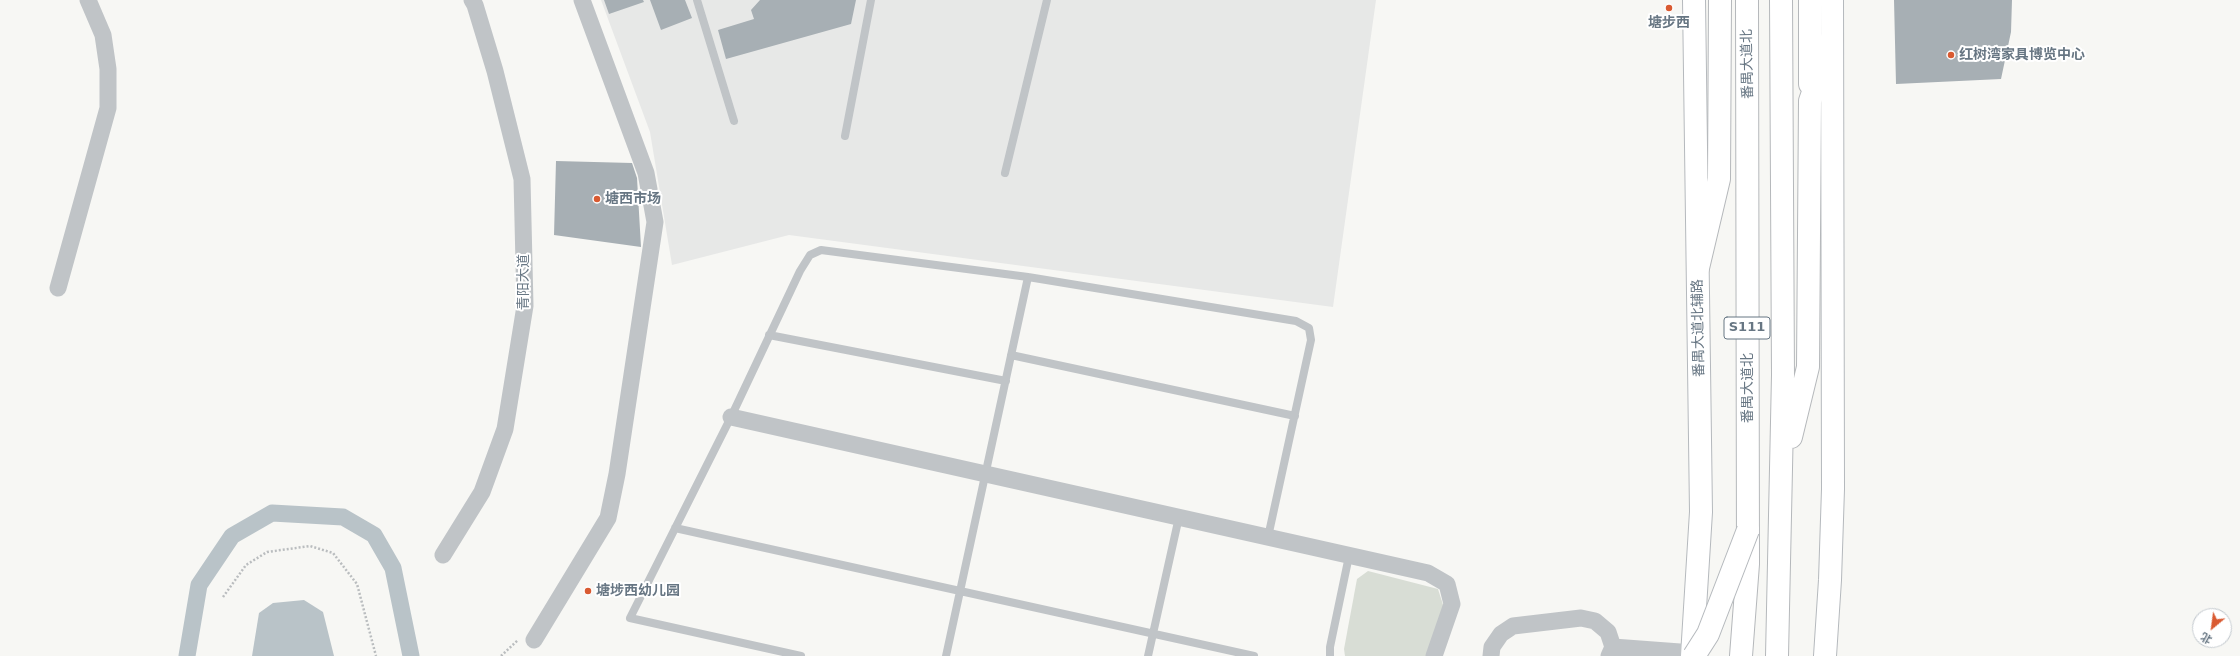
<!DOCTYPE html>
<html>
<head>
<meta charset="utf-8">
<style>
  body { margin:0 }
  #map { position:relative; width:2240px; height:656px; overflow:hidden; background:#f7f7f4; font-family:"DejaVu Sans","Noto Sans SC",sans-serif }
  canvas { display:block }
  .north { position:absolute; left:2192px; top:608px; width:40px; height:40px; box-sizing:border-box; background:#fff; border:1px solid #c2c8cd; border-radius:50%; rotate:209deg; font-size:11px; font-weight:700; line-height:16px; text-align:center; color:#677683 }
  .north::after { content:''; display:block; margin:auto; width:14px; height:18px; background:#d95a31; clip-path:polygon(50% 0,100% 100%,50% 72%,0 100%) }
</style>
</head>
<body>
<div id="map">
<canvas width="2240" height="656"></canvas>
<div class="north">北</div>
</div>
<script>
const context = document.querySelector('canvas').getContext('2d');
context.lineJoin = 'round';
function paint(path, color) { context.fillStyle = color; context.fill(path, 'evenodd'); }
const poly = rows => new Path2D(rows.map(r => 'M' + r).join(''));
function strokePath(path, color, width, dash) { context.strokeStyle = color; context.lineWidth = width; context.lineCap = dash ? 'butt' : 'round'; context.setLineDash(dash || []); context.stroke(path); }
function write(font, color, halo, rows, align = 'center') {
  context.font = font + ' "DejaVu Sans","Noto Sans SC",sans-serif'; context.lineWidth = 4; context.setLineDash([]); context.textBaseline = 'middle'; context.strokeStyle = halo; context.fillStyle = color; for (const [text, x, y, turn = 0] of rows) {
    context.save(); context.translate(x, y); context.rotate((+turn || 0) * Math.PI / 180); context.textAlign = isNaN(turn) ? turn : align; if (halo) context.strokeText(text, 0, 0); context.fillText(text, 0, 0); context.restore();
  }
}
const built = poly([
  [601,0,1376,0,1333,307,789,235,672,265,650,132]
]);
const green = poly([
  [1368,571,1438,589,1444,608,1427,656,1345,656,1344,649,1357,579]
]);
const water = poly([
  [304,600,323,612,334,656,252,656,259,613,273,603]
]);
const canal = poly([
  [187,656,199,585,232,536,272,513,343,517,374,535,393,568,411,656]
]);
const building = poly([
  [604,0,643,0,644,2,609,14],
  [650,0,685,0,692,18,661,30],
  [760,0,856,0,851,24,726,59,718,30,754,19,751,10],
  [1894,0,2012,0,2011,32,2001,79,1896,84],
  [556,161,632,163,637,178,641,247,554,235]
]);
const path = poly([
  [223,597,246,565,267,552,310,546,333,553,357,584,376,656],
  [501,656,518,640]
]);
const lane = poly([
  [697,0,734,121],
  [845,136,871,0],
  [1005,173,1047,0],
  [769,335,1006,381],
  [1011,355,1295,416],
  [675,528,1254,656],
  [801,656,630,618,731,417,800,271,810,255,821,250,1028,277,1296,321,1309,328,1311,340,1268,537],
  [946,656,1028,277],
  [1148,656,1179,517],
  [1330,656,1330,647,1349,556]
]);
const street = poly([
  [58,288,108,108,108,69,103,35,88,0],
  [731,417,1428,573,1447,584,1452,604,1434,656],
  [443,555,482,492,505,429,525,306,522,179,495,71,475,5,472,0],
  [534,640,608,518,617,474,655,222,646,173,582,0],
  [1613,647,1680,652],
  [1491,656,1492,647,1501,634,1513,626,1581,618,1595,621,1608,632,1613,647,1609,656]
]);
const primary = poly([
  [1692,656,1701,512,1694,0],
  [1825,656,1830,580,1833,489,1832,0]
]);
const highway = poly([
  [1810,0,1810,84],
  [1698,268,1719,179,1720,0],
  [1791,437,1808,367,1810,101,1832,38],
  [1741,656,1748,564,1747,0],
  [1777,656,1783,375,1781,0]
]);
const primaryBridge = poly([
  [1694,656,1708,634,1748,530]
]);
const markers = [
  [1669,8,4,"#d95a31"],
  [1951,55,4,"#d95a31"],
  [597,199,4,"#d95a31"],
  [588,591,4,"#d95a31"]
];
const shields = [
  [1747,328,46]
];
const shieldNames = [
  ["S111",1747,328]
];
const poiNames = [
  ["塘步西",1669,23,"center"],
  ["红树湾家具博览中心",1959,55],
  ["塘西市场",605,199],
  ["塘埗西幼儿园",596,591]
];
const streetNames = [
  ["番禺大道北",1748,64,-91],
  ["青阳大道",524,282,-90],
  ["番禺大道北辅路",1699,328,-91],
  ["番禺大道北",1748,388,-90]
];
paint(built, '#e7e8e7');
paint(green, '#d8ddd5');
paint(water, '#b9c3c8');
strokePath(canal, '#b9c3c8', 17);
paint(building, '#a7afb4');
strokePath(primary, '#b5b9bd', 24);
strokePath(highway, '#b5b8bb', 24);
strokePath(path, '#babdbf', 2.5, [2, 2]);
strokePath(lane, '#c0c4c7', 8);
strokePath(street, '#c0c4c7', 17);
strokePath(primary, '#fff', 22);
strokePath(highway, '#fff', 22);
strokePath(primaryBridge, '#b5b9bd', 24, []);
strokePath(primaryBridge, '#fff', 22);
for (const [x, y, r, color] of markers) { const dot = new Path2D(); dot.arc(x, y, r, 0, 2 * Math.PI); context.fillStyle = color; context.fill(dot); strokePath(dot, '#fff', 1.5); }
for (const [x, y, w] of shields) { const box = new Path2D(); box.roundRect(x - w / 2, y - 11, w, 22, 3); context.fillStyle = '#fff'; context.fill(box); strokePath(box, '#677683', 1); }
write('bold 13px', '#677683', null, shieldNames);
write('bold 14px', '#677683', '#fff', poiNames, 'left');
write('14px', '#677683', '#fff', streetNames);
</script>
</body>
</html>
